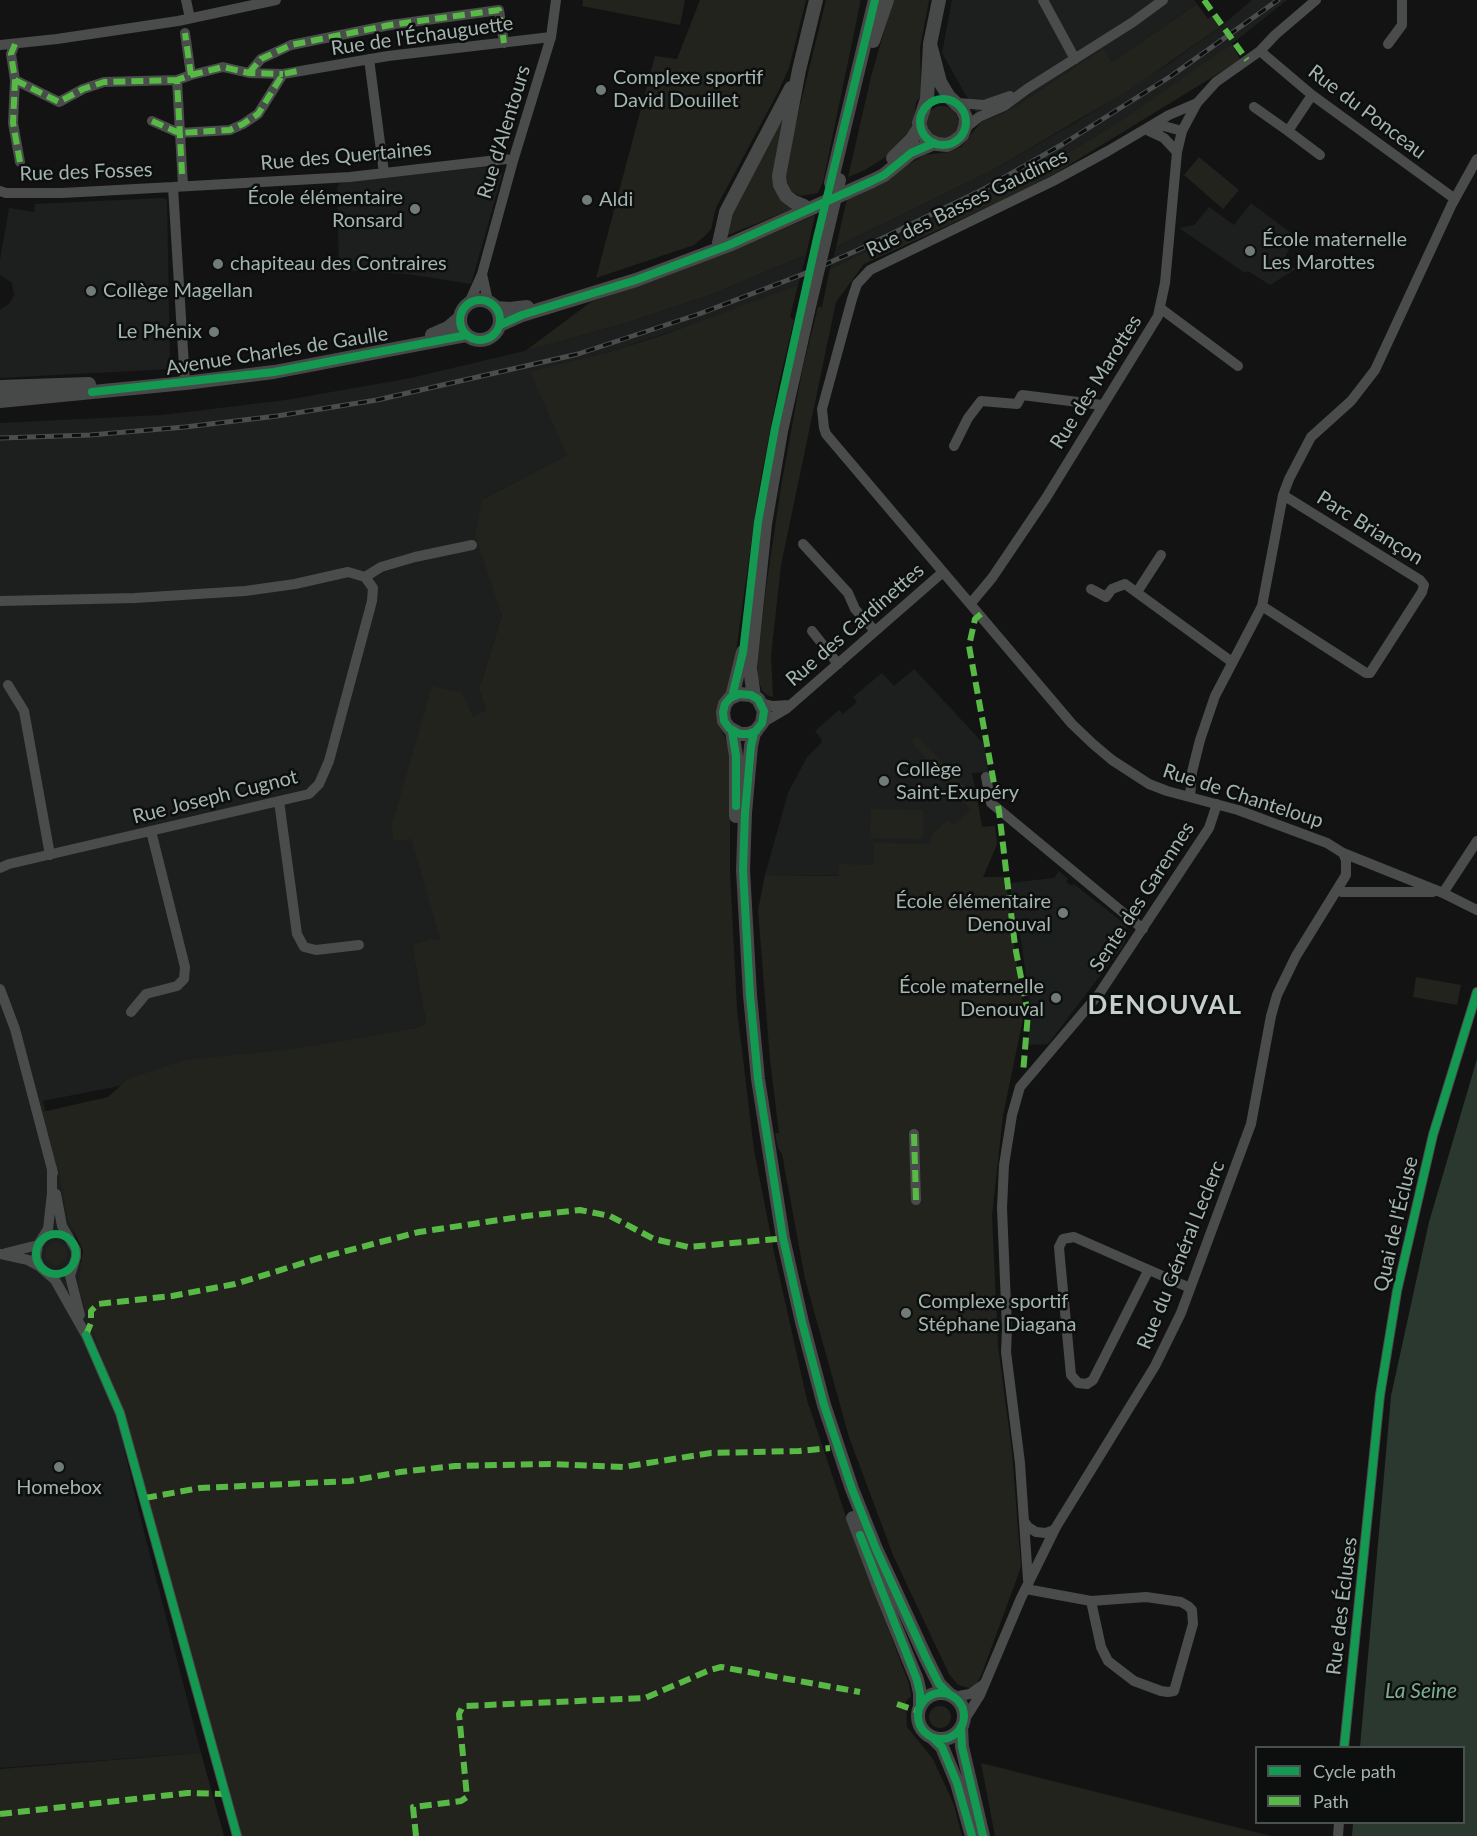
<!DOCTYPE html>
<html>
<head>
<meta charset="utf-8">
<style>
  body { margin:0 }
  #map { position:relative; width:1477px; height:1836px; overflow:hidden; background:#131313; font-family:Lato,sans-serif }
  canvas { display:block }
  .legend { position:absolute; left:1255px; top:1746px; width:210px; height:78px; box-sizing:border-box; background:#0d0f0f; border:2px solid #49514f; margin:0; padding:8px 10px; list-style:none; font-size:18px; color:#a4b4af }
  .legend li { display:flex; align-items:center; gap:12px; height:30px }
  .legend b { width:30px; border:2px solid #49514f }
</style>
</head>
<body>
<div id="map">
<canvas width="1477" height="1836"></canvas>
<ul class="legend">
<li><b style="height:8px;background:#139951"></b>Cycle path</li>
<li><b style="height:8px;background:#58b947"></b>Path</li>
</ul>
</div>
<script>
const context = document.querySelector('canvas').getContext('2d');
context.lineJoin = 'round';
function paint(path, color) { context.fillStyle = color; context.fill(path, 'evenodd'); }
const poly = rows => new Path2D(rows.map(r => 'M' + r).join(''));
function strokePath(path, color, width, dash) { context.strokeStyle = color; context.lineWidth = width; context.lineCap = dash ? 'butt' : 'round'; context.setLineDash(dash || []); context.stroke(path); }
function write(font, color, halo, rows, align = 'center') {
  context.font = font + ' Lato,sans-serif'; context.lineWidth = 5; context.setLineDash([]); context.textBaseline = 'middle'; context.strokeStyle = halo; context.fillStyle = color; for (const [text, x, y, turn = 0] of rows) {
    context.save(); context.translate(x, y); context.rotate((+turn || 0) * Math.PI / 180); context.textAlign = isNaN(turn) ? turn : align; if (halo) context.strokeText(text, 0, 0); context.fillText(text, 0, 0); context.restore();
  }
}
const built = poly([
  [952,0,1194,0,1197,4,1112,62,1103,50,1022,102,1004,113,981,122,942,53],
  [1252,0,1287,0,1214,58,1119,122,1048,165,830,269,836,247,993,170,1083,118,1170,63,1220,27],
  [495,166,501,169,502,175,471,284,407,274,339,270,337,188,339,184,345,182],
  [162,198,167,199,170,369,0,378,0,310,9,304,14,295,12,283,0,275,0,260,9,208,34,212,35,204],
  [1251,203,1295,236,1283,262,1296,269,1270,285,1248,271,1245,273,1179,228,1194,225,1209,207,1234,225],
  [806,255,798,285,722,315,606,353,567,455,482,500,502,615,479,689,486,710,473,718,411,838,442,941,412,945,426,1024,414,1028,43,1101,139,1512,201,1753,0,1768,0,423,162,415,286,400,411,378,524,351,626,323,710,295],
  [914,669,984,744,988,772,972,773,982,827,995,826,997,844,983,877,765,875,788,793,807,757,822,742,821,738,815,731,839,710,843,714,857,702,853,697,882,673,894,686],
  [1059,871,1068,879,1066,882,1072,886,1074,884,1126,925,1125,943,1048,1044,1027,1045,1032,1016,1018,920,1015,920,1010,883,1054,878]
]);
const green = poly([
  [583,0,685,0,680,25,582,6],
  [700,0,806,0,789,68,777,94,716,208,711,229,706,235,694,245,596,278,655,56,677,59],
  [826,0,860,0,860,4,823,182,818,193,800,196,789,190,784,181,788,155],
  [893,0,929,0,920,48,921,96,916,102,913,127,884,158,865,170,848,177,871,77],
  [1197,4,1208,19,1212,16,1220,27,1134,87,993,170,836,247,847,199,925,155,949,152,961,147,981,122,1004,113,1022,102,1103,49,1112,62],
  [1232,44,1240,59,1229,67,1038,184,864,264,836,302,781,565,771,656,773,697,767,695,762,690,758,679,758,659,766,588,781,487,802,371,818,307,822,307,830,269,1048,165,1119,122],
  [786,106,773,182,775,190,797,207,726,236,726,225],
  '926 122a16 16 0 1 1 32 0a16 16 0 1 1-32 0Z',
  [1199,157,1239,190,1223,209,1184,175],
  [815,215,806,255,710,295,626,323,525,351,591,302,732,251],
  [798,285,790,317,794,320,779,383,758,494,734,666,718,723,730,748,730,871,737,1009,754,1150,774,1252,807,1400,848,1523,909,1684,911,1696,906,1701,907,1727,933,1759,954,1805,962,1836,237,1836,120,1413,78,1285,83,1250,68,1220,59,1173,38,1113,108,1097,128,1079,184,1060,284,1050,344,1041,414,1028,426,1024,412,945,433,939,441,941,411,839,394,841,391,828,432,686,462,693,473,717,486,710,479,689,502,615,475,535,482,500,567,455,530,372,606,353,666,334],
  [917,736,977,799,982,827,995,826,997,844,983,877,1005,877,1024,1014,1003,1115,992,1216,998,1346,1012,1452,1021,1567,981,1676,976,1684,969,1688,958,1685,949,1674,893,1555,849,1437,805,1279,782,1154,778,1148,775,1133,779,1133,770,1060,758,910,765,875,839,876,839,864,874,865,874,843,930,844,932,834,948,820,953,825,971,810,911,741],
  [871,809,923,810,923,839,870,838],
  [1416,977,1461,985,1457,1005,1413,997],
  '45 1254a11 11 0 1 1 22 0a11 11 0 1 1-22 0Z',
  '929 1717a11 11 0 1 1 22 0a11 11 0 1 1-22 0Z',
  [201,1753,224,1836,0,1836,0,1769],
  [981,1763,1271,1836,995,1836]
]);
const water = poly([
  [1477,1059,1477,1836,1352,1836,1353,1823,1464,1822,1464,1748,1360,1747,1391,1396,1429,1222]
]);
const minor = poly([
  [186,0,190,18],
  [1043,0,1075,59],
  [15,44,11,54,15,80,13,123,20,162],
  [1388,44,1402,25,1402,0],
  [0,45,57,39,178,21,276,0],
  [1260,51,1312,95,1455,199],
  [369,59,384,173],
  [249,73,261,59,291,45,390,25,499,10,504,43],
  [191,75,223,67,249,73,283,74],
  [15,80,59,102,83,89,104,82,177,80],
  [1312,95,1288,131,1320,155],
  [957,103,984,105,1010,96],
  [1197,103,1169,115,1108,151,1053,181,870,270,857,284,852,299,822,409,824,428,826,434,1072,724,1093,744,1112,760,1149,784,1167,791,1238,810,1327,843,1343,853,1443,893,1477,910],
  [1254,107,1288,131],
  [152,121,179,133,230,130,243,124,258,114,283,74,388,56,551,37],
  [965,128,979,117,1004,106,1027,89,1133,22,1163,0],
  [1151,130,1164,126,1182,131],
  [1149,131,1164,138,1177,152],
  [183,186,177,80,191,75,185,33],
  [173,187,185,383],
  [0,191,6,193,62,193,173,187,350,177,506,159,513,161],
  [482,274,488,301],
  [469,303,482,274,513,161,551,37,556,0],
  [1160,308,1238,366],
  [954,446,968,418,981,401,1017,404,1022,395,1102,405],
  [803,544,848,593,855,609,875,631],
  [365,577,381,567,415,557,472,545],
  [1091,589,1106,597,1112,589,1125,584,1232,662],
  [1137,592,1161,555],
  [0,601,135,598,245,591,295,584,348,572,365,577],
  [971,603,992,578,1046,498,1158,316,1165,283,1177,152,1182,131,1197,103,1216,82,1260,51,1275,35,1316,0],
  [1262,606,1366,673,1370,673,1422,592,1424,585,1420,580,1283,495],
  [812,631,838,664],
  [8,685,24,711,50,855],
  [761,703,772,706,790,705],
  [762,723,786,709,943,572],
  [986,777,991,803,1143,929],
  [1190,797,1192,772,1200,740,1215,696,1262,606,1283,495,1289,479,1311,437,1351,401,1375,370,1452,204,1477,159],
  [279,801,297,934,304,947,316,950,359,945],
  [0,868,9,864,309,794,319,784,329,761,372,601,373,588,365,577],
  [1338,890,1342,892,1433,892],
  [1443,893,1477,841],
  [0,989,15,1029,53,1173],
  [131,1012,146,994,177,986,184,979,185,967,151,831],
  [914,1134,916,1200],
  [52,1168,52,1193,48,1229,38,1245,36,1258,40,1267,55,1280,86,1335,120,1413,237,1836],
  [56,1194,62,1226,76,1250,76,1257,70,1276,80,1315],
  [6,1253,38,1245],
  [0,1254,28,1260,39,1266],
  [1148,1271,1093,1380,1087,1384,1078,1383,1071,1375,1060,1259,1059,1247,1063,1239,1074,1237,1190,1288],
  [1024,1521,1028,1527,1036,1532,1046,1533,1054,1530],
  [1028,1580,1020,1463,1006,1352,1007,1329,1002,1208,1004,1165,1012,1115,1020,1087,1099,994,1209,828,1217,804],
  [1026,1589,1091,1601,1146,1597,1181,1602,1188,1606,1192,1610,1193,1624,1174,1691,1168,1692,1161,1691,1134,1681,1108,1661,1101,1647,1091,1601],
  [953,1697,970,1694,984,1684],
  [963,1722,980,1695,1021,1598,1056,1527,1155,1366,1181,1313,1251,1124,1271,1016,1277,995,1296,956,1346,875,1346,860,1343,853],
  [1344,1748,1380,1395,1397,1291,1433,1135,1477,992],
  [1338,1836,1339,1822]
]);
const major = poly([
  [873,41,887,0],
  [930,44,940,82,949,97,962,109,966,118,965,127,962,135,955,141,947,145,937,144,928,140,922,132,919,123,927,99,930,44,939,0],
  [893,158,912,139,920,127],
  [831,183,875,0],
  [804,206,794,202,786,196,780,185,779,176,799,70,816,0],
  [719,243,726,212,791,88],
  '460 320a20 20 0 1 1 40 0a20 20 0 1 1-40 0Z',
  [496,308,510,309,527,307],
  [500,325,522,315,636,280,729,245,872,181,884,175,911,153,934,143],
  [432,335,448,328,460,318],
  [0,387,89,384],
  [0,401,185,383,274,372,467,335],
  [732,697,743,652],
  [754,697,750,668,765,524,781,431,808,311],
  [732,731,736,756,736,816],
  [756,731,748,734,740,734,729,728,724,721,723,712,725,704,730,698,739,694,751,695,758,699,764,711,762,723,754,733,751,746,745,813,743,870,750,995,758,1079,783,1238,802,1322,824,1405,852,1489,876,1549,926,1658,939,1684,950,1695],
  [853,1518,880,1589,917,1680,920,1693,920,1706],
  '918 1716a23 23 0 1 1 46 0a23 23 0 1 1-46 0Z',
  [961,1727,962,1747,983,1836],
  [933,1738,942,1747,957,1783,972,1836]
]);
const rail = poly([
  [0,438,90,435,185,427,277,416,377,400,578,354,699,314,801,275,858,250,984,189,1063,144,1171,76,1278,0]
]);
const majorBridge = poly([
  [808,311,839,180]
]);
const quiet = poly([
  [1204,0,1247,60],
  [15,44,11,54,15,80,13,123,20,162],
  [249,73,261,59,291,45,390,25,499,10,504,43],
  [191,75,223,67,249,73,283,74],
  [15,80,59,102,83,89,104,82,177,80],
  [152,121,179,133,230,130,243,124,258,114,283,74,298,71],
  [182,174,177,80,191,75,185,33],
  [981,614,975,619,969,646,999,811,1015,946,1028,1014,1023,1073],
  [914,1134,916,1200],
  [86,1335,91,1323,91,1311,98,1304,172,1296,235,1284,323,1257,419,1232,526,1216,580,1210,610,1216,654,1239,688,1247,777,1239],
  [145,1498,200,1488,350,1481,400,1472,455,1466,550,1464,623,1467,711,1453,799,1451,830,1448],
  [897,1704,918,1711],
  [0,1814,188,1793,225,1794],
  [416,1836,413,1807,461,1801,467,1797,459,1714,462,1708,465,1706,645,1698,710,1670,721,1667,860,1692]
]);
const cycleway = poly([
  '920 122a23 23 0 1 1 46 0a23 23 0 1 1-46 0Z',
  '460 320a20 20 0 1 1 40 0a20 20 0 1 1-40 0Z',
  [500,325,522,315,636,280,729,245,872,181,884,175,911,153,934,143],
  [92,392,274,372,467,335],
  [732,697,743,652,758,522,775,428,817,238,875,0],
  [732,731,736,756,736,806],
  [756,731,748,734,740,734,729,728,724,721,723,712,725,704,730,698,739,694,751,695,758,699,764,711,762,723,754,733,751,746,745,813,743,870,750,995,758,1079,783,1238,802,1322,824,1405,852,1489,876,1549,926,1658,939,1684,950,1695],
  '36 1254a20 20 0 1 1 40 0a20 20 0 1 1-40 0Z',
  [86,1335,120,1413,237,1836],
  [860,1535,917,1680,920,1693,920,1706],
  '918 1716a23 23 0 1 1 46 0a23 23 0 1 1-46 0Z',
  [961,1727,962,1747,983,1836],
  [933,1738,942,1747,957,1783,972,1836],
  [1344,1748,1380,1395,1397,1291,1433,1135,1477,992]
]);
const markers = [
  [601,90,6,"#717c78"],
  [587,200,6,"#717c78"],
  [415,209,6,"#717c78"],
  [1250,251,6,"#717c78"],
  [218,264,6,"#717c78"],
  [91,291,6,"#717c78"],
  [214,332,6,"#717c78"],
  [884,781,6,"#717c78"],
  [1063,913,6,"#717c78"],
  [1056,998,6,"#717c78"],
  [906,1313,6,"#717c78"],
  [59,1467,6,"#717c78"]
];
const streetNames = [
  ["Rue de l'Échauguette",422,36,-8],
  ["Rue du Ponceau",1367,112,37],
  ["Rue d'Alentours",504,132,-73],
  ["Rue des Quertaines",346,156,-5],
  ["Rue des Fosses",86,172,-2],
  ["Rue des Basses Gaudines",967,203,-26],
  ["Avenue Charles de Gaulle",277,351,-9],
  ["Rue des Marottes",1096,382,-58],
  ["Parc Briançon",1370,528,32],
  ["Rue des Cardinettes",855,625,-41],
  ["Rue de Chanteloup",1243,796,18],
  ["Rue Joseph Cugnot",215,797,-14],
  ["Sente des Garennes",1142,897,-57],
  ["Quai de l'Écluse",1396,1224,-77],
  ["Rue du Général Leclerc",1181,1255,-68],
  ["Rue des Écluses",1342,1606,-83]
];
const poiNames = [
  ["Complexe sportif",613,78],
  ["David Douillet",613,101],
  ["École élémentaire",403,198,"right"],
  ["Ronsard",403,221,"right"],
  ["Aldi",599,200],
  ["École maternelle",1262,240],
  ["Les Marottes",1262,263],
  ["chapiteau des Contraires",230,264],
  ["Collège Magellan",103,291],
  ["Le Phénix",202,332,"right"],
  ["Collège",896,770],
  ["Saint-Exupéry",896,793],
  ["École élémentaire",1051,902,"right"],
  ["Denouval",1051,925,"right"],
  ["École maternelle",1044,987,"right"],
  ["Denouval",1044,1010,"right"],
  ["Complexe sportif",918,1302],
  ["Stéphane Diagana",918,1325],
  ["Homebox",59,1488,"center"]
];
const waterNames = [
  ["La Seine",1421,1691]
];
const districtNames = [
  ["DENOUVAL",1165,1006]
];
paint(built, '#1d1f1f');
paint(green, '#23231d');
paint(water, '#2a3830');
strokePath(minor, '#494c4b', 10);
strokePath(major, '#464948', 14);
strokePath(rail, '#4a4d4c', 5);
strokePath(rail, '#0d0f0f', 3, [9]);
strokePath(majorBridge, '#464948', 14);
strokePath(quiet, '#58b947', 6, [12, 6]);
strokePath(cycleway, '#139951', 8);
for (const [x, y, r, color] of markers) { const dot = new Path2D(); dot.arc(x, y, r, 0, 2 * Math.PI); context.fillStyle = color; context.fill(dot); strokePath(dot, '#0d0f0f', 2); }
write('20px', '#a4b4af', '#0d0f0f', streetNames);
write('20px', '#a4b4af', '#0d0f0f', poiNames, 'left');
write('italic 21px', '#7dad93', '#0d0f0f', waterNames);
context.letterSpacing = '1.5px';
write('bold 26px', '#c5d0cd', '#0d0f0f', districtNames);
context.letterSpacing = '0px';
</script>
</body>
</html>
